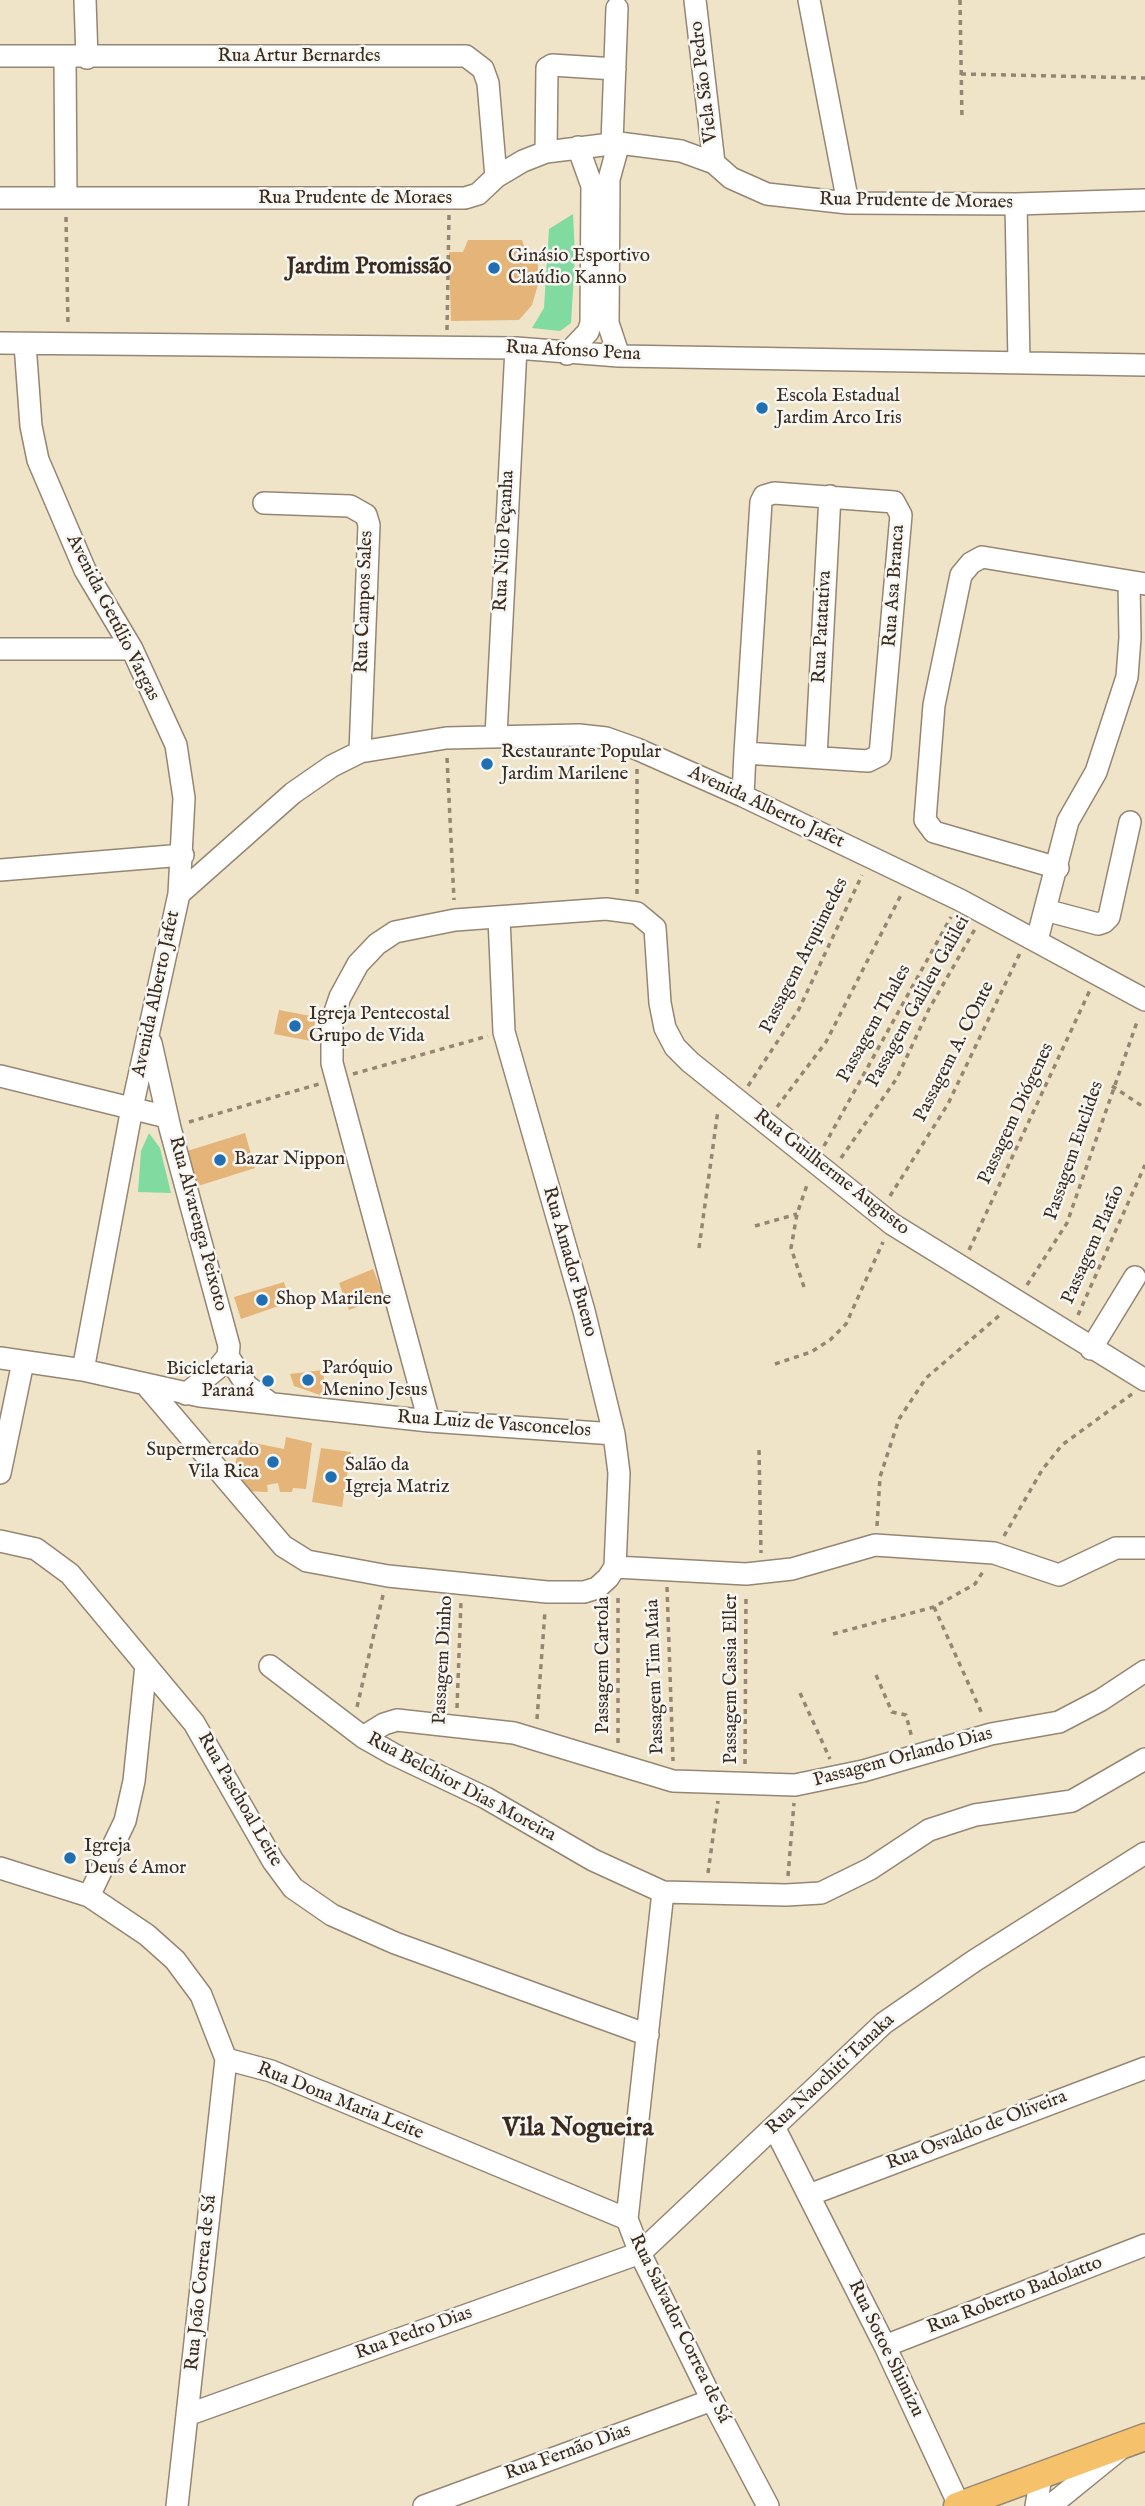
<!DOCTYPE html>
<html>
<head>
<meta charset="utf-8">
<style>
  body { margin:0 }
  canvas { display:block; background:#efe3c8 }
</style>
</head>
<body>
<canvas width="1145" height="2506"></canvas>
<script>
const context = document.querySelector('canvas').getContext('2d');
context.lineJoin = 'round';
function paint(path, color) { context.fillStyle = color; context.fill(path, 'evenodd'); }
const poly = rows => new Path2D(rows.map(r => 'M' + r).join(''));
function strokePath(path, color, width, dash) { context.strokeStyle = color; context.lineWidth = width; context.lineCap = dash ? 'butt' : 'round'; context.setLineDash(dash || []); context.stroke(path); }
function write(font, color, halo, rows, align = 'center') {
  context.font = font + ' "IM FELL English",serif'; context.lineWidth = 5; context.setLineDash([]); context.textBaseline = 'middle'; context.strokeStyle = halo; context.fillStyle = color; for (const [text, x, y, turn = 0] of rows) {
    context.save(); context.translate(x, y); context.rotate((+turn || 0) * Math.PI / 180); context.textAlign = isNaN(turn) ? turn : align; if (halo) context.strokeText(text, 0, 0); context.fillText(text, 0, 0); context.restore();
  }
}
const green = poly([
  [573,214,575,256,571,323,560,331,532,328,544,308,549,229],
  [149,1133,160,1148,171,1193,138,1192,141,1151]
]);
const building = poly([
  [468,240,522,240,525,249,537,254,539,281,532,305,519,320,451,321,449,252,463,252],
  [279,1010,316,1017,311,1041,274,1034],
  [245,1133,255,1168,195,1187,184,1152],
  [373,1269,384,1297,349,1310,339,1283],
  [284,1282,290,1302,241,1319,234,1297],
  [323,1370,326,1397,294,1386,290,1374],
  [286,1437,312,1443,306,1489,293,1488,292,1492,280,1492,278,1483,267,1485,268,1492,246,1491,234,1475,239,1440,284,1449],
  [321,1448,351,1452,342,1507,312,1502]
]);
const path = poly([
  [960,0,962,120],
  [961,74,1145,78],
  [66,217,68,325],
  [447,330,449,215],
  [447,758,454,900],
  [637,894,637,769],
  [353,1074,488,1036],
  [748,1086,799,1009,862,875],
  [1112,1086,1145,1108],
  [777,1107,826,1042,902,893],
  [189,1122,319,1084],
  [824,1146,951,917],
  [841,1158,897,1078,929,1009,975,929],
  [890,1196,948,1104,1020,953],
  [755,1226,797,1214],
  [699,1248,718,1110],
  [969,1250,1090,990],
  [1027,1285,1067,1223,1138,1019],
  [804,1287,791,1248,797,1214,808,1182],
  [1078,1315,1145,1165],
  [775,1364,811,1352,830,1340,846,1324,883,1242],
  [759,1450,761,1553],
  [877,1526,880,1477,899,1419,926,1378,1001,1314],
  [1004,1536,1042,1470,1062,1445,1132,1394],
  [667,1587,673,1761],
  [934,1607,983,1716],
  [833,1634,934,1607,975,1584,984,1570],
  [876,1675,892,1712,906,1715,912,1738],
  [800,1693,830,1759],
  [357,1707,383,1595],
  [457,1708,461,1601],
  [537,1719,545,1611],
  [618,1743,618,1594],
  [745,1764,746,1594],
  [708,1873,718,1801],
  [788,1876,794,1803]
]);
const minor = poly([
  [85,0,87,58],
  [695,0,714,163],
  [809,0,848,203],
  [0,56,466,56,483,69,488,83,496,177],
  [65,57,66,198],
  [612,143,617,8],
  [619,143,609,179,608,323,619,356],
  [546,152,547,68,552,65,615,69],
  [0,198,465,198,478,194,496,177,523,161,546,152,619,143,681,151,714,163,731,178,767,194,848,203,1016,204,1145,200],
  [1016,204,1019,362],
  [0,343,516,348,619,356,1145,365],
  [25,344,31,426,38,460,85,570,132,649,176,745,184,798,179,894,132,1108,83,1370],
  [567,354,588,332,591,323,592,186,578,147],
  [264,503,350,506,366,515,369,525,360,752],
  [0,649,132,649],
  [496,735,516,348],
  [816,757,830,496],
  [743,796,745,753,761,502,764,496,774,493,894,502,901,515,880,755,868,761,745,753],
  [1058,868,934,832,925,820,934,705,961,575,971,563,982,557,1145,584],
  [0,870,183,855],
  [179,894,293,793,332,766,360,752,446,738,579,735,606,738,637,749,743,796,960,900,1145,1000],
  [1045,910,1098,924,1104,922,1109,917,1130,822],
  [1037,940,1068,821,1096,772,1127,677,1130,638,1129,583],
  [151,1043,170,1128,229,1346,228,1356,219,1367,186,1394],
  [0,1076,167,1117],
  [1091,1349,1135,1277],
  [228,1356,247,1386,270,1403],
  [0,1358,83,1370,200,1396,429,1421,614,1434],
  [146,1385,283,1546,307,1561,388,1576,547,1592,584,1592,597,1588,608,1578,615,1567,619,1473,614,1434,584,1311,504,1032,499,918],
  [429,1421,332,1063,332,1021,340,997,358,964,377,944,395,932,455,920,606,909,637,913,655,928,660,1003,665,1028,675,1047,690,1062,892,1224,1145,1380],
  [0,1473,23,1362],
  [0,1541,36,1549,70,1574,194,1723,273,1861,293,1888,332,1915,395,1943,648,2035],
  [615,1567,746,1574,792,1569,875,1545,994,1553,1059,1575,1116,1548,1145,1548],
  [270,1666,363,1737,393,1754,486,1798,593,1860,663,1892,786,1895,821,1893,870,1869,929,1830,975,1815,1072,1801,1145,1759],
  [363,1737,384,1724,397,1720,514,1733,673,1781,795,1785,863,1771,991,1734,1059,1722,1101,1700,1145,1671],
  [0,1868,89,1896,147,1935,175,1960,201,1995,226,2059,177,2506],
  [663,1892,627,2219,640,2253,712,2400,768,2506],
  [89,1896,125,1821,134,1781,146,1665],
  [226,2059,271,2071,627,2219],
  [774,2127,885,2346,959,2505],
  [809,2195,1145,2068],
  [885,2346,1145,2245],
  [187,2415,640,2253,884,2023,974,1961,1145,1853],
  [424,2506,712,2400],
  [1036,2506,1041,2477],
  [1050,2506,1119,2450]
]);
const major = poly([
  [957,2506,1145,2437]
]);
const markers = [
  [494,268,7,"#1f6fb2"],
  [762,408,7,"#1f6fb2"],
  [487,764,7,"#1f6fb2"],
  [295,1026,7,"#1f6fb2"],
  [220,1160,7,"#1f6fb2"],
  [262,1300,7,"#1f6fb2"],
  [308,1380,7,"#1f6fb2"],
  [268,1381,7,"#1f6fb2"],
  [273,1462,7,"#1f6fb2"],
  [331,1477,7,"#1f6fb2"],
  [70,1858,7,"#1f6fb2"]
];
const streetNames = [
  ["Rua Artur Bernardes",299,57],
  ["Viela São Pedro",705,82,-97],
  ["Rua Prudente de Moraes",355,199],
  ["Rua Prudente de Moraes",916,202,1],
  ["Rua Afonso Pena",573,352,3],
  ["Rua Nilo Peçanha",505,541,-87],
  ["Rua Asa Branca",895,586,-86],
  ["Rua Campos Sales",365,602,-88],
  ["Avenida Getúlio Vargas",112,618,63],
  ["Rua Patatativa",823,627,-87],
  ["Avenida Alberto Jafet",766,808,25],
  ["Passagem Arquimedes",805,956,-63],
  ["Avenida Alberto Jafet",157,994,-78],
  ["Passagem Galileu Galilei",919,1002,-61],
  ["Passagem Thales",875,1024,-61],
  ["Passagem A. COnte",955,1052,-63],
  ["Passagem Diógenes",1017,1114,-65],
  ["Passagem Euclides",1075,1151,-71],
  ["Rua Guilherme Augusto",831,1173,38],
  ["Rua Alvarenga Peixoto",197,1224,75],
  ["Passagem Platão",1094,1245,-66],
  ["Rua Amador Bueno",569,1262,74],
  ["Rua Luiz de Vasconcelos",494,1425,4],
  ["Passagem Dinho",444,1660,-87],
  ["Passagem Cartola",604,1665,-90],
  ["Passagem Tim Maia",656,1677,-92],
  ["Passagem Cassia Eller",732,1679,-90],
  ["Passagem Orlando Dias",903,1758,-15],
  ["Rua Belchior Dias Moreira",461,1788,28],
  ["Rua Paschoal Leite",239,1800,60],
  ["Rua Naochiti Tanaka",831,2075,-43],
  ["Rua Dona Maria Leite",340,2102,22],
  ["Rua Osvaldo de Oliveira",977,2131,-21],
  ["Rua João Correa de Sá",202,2283,-84],
  ["Rua Roberto Badolatto",1015,2296,-21],
  ["Rua Salvador Correa de Sá",679,2329,64],
  ["Rua Pedro Dias",414,2334,-20],
  ["Rua Sotoe Shimizu",885,2349,64],
  ["Rua Fernão Dias",568,2453,-20]
];
const poiNames = [
  ["Ginásio Esportivo",508,257],
  ["Claúdio Kanno",508,279],
  ["Escola Estadual",776,397],
  ["Jardim Arco Iris",776,419],
  ["Restaurante Popular",501,753],
  ["Jardim Marilene",501,775],
  ["Igreja Pentecostal",309,1015],
  ["Grupo de Vida",309,1037],
  ["Bazar Nippon",234,1160],
  ["Shop Marilene",276,1300],
  ["Paróquio",322,1369],
  ["Menino Jesus",322,1391],
  ["Bicicletaria",254,1370,"right"],
  ["Paraná",254,1392,"right"],
  ["Supermercado",259,1451,"right"],
  ["Vila Rica",259,1473,"right"],
  ["Salão da",345,1466],
  ["Igreja Matriz",345,1488],
  ["Igreja",84,1847],
  ["Deus é Amor",84,1869]
];
const quarterNames = [
  ["Jardim Promissão",369,268]
];
const districtNames = [
  ["Vila Nogueira",578,2130]
];
paint(green, '#81da9f');
paint(building, '#e4b479');
strokePath(minor, '#958673', 24);
strokePath(major, '#958673', 29);
strokePath(path, '#958673', 3.5, [5, 5]);
strokePath(minor, '#fff', 21);
strokePath(major, '#f5c16b', 26);
for (const [x, y, r, color] of markers) { const dot = new Path2D(); dot.arc(x, y, r, 0, 2 * Math.PI); context.fillStyle = color; context.fill(dot); strokePath(dot, '#f6f6f2', 2.5); }
write('19px', '#3b2a1e', '#f6f6f2', streetNames);
write('19px', '#3b2a1e', '#f6f6f2', poiNames, 'left');
write('bold 23px', '#3b2a1e', '#f6f6f2', quarterNames);
write('bold 26px', '#3b2a1e', '#f6f6f2', districtNames);
</script>
</body>
</html>
